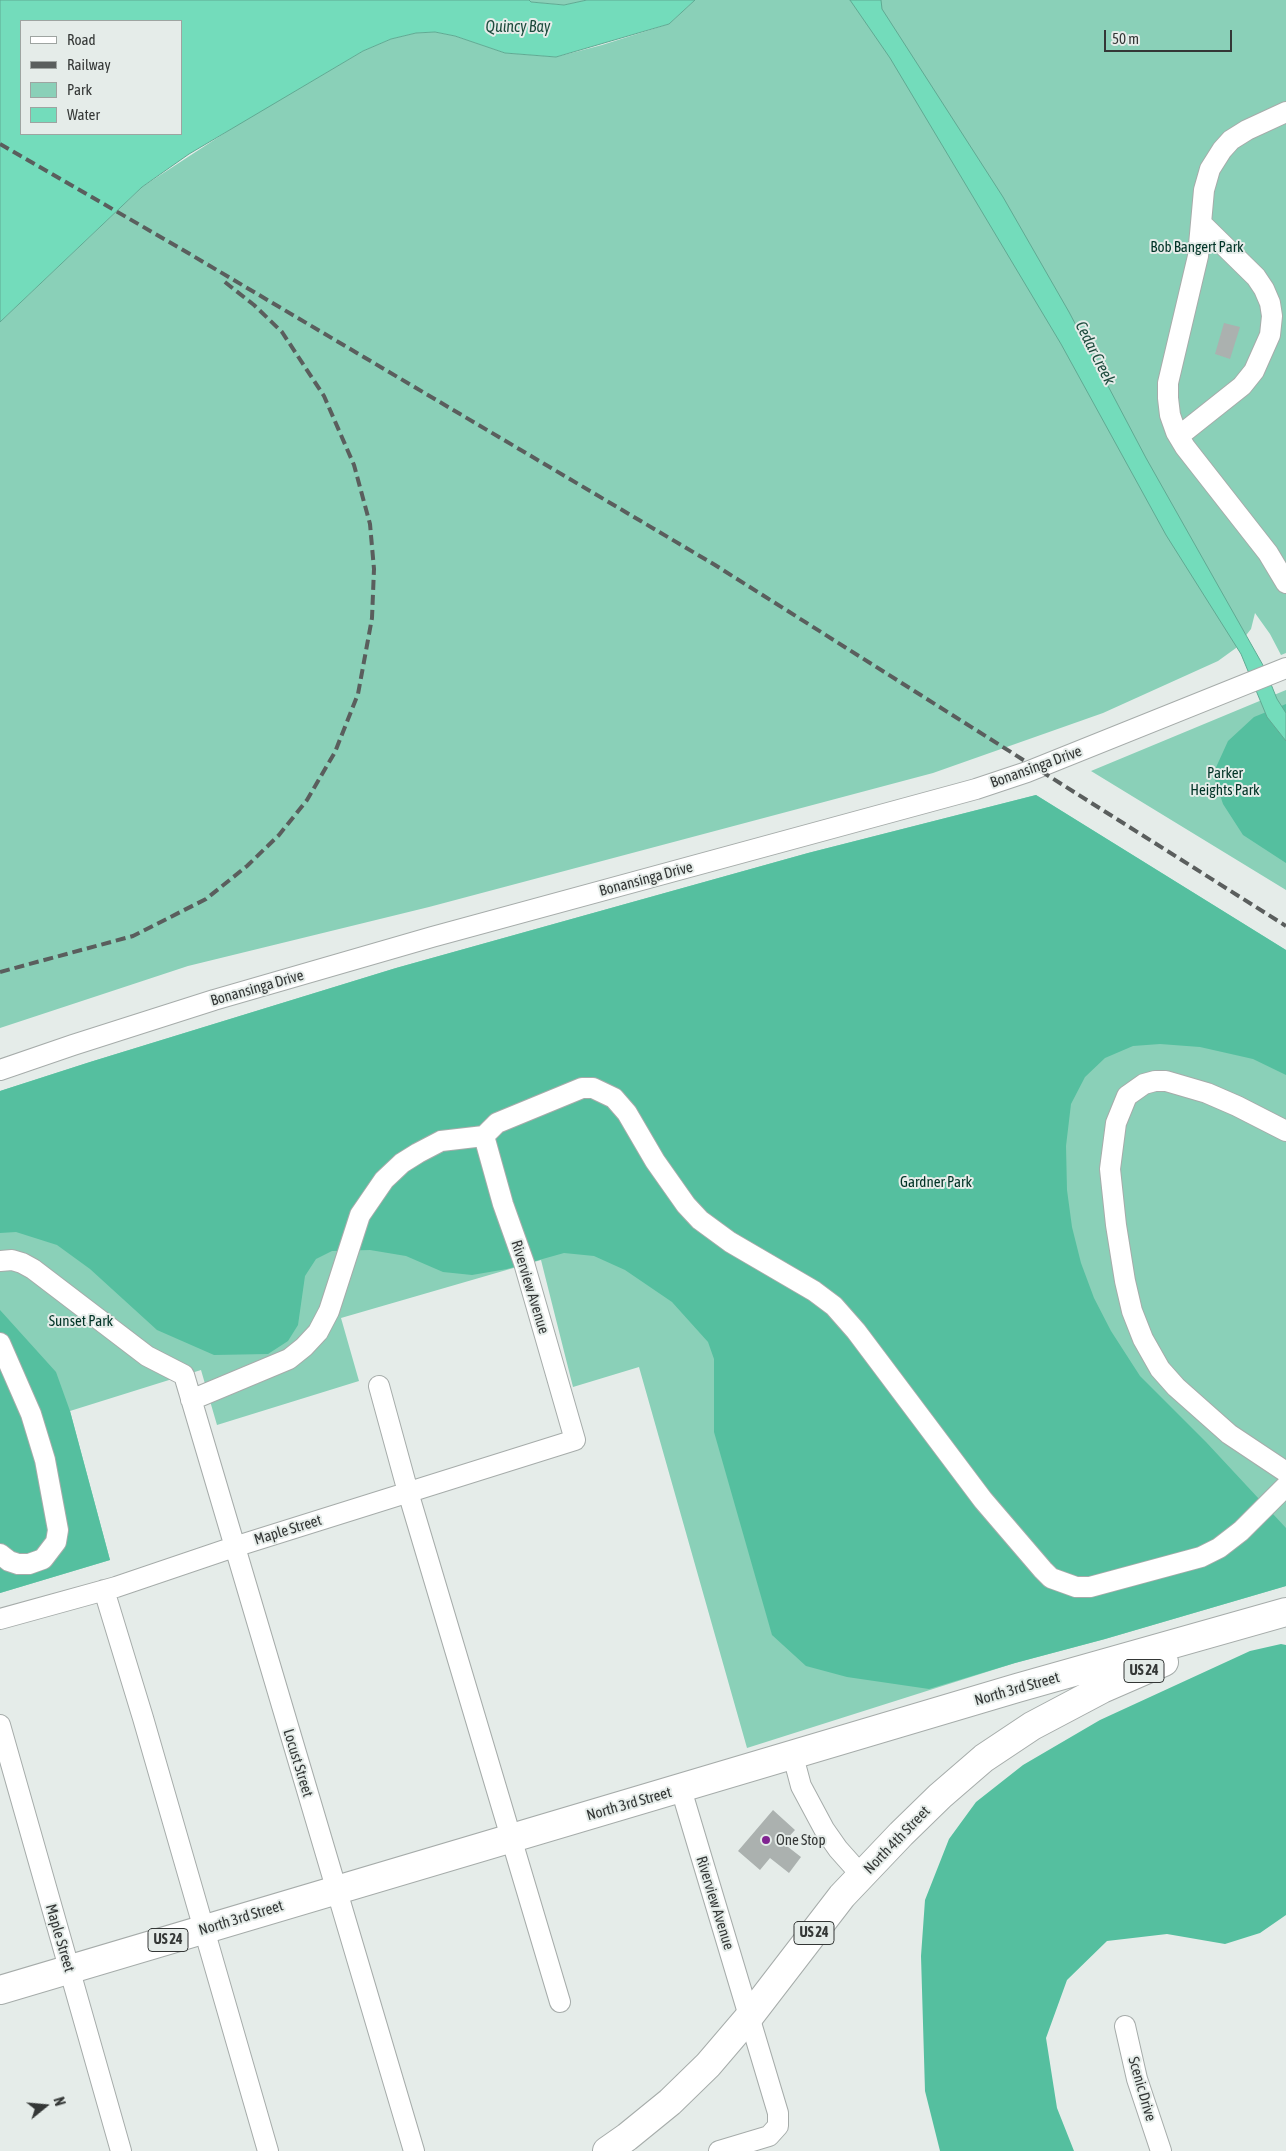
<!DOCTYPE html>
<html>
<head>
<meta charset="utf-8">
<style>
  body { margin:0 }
  #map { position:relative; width:1286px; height:2151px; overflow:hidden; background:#e5ece9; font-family:"Asap Condensed",sans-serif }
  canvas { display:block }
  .legend { position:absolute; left:20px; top:20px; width:162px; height:115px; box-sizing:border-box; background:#e5ece9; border:1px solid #9ea4a1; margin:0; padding:6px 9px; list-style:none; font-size:15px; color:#343736 }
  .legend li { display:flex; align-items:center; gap:10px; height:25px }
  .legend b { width:25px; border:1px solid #9ea4a1 }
  .north { position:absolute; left:20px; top:2081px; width:50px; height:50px; -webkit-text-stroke:4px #e5ece9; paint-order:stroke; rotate:73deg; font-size:14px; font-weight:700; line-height:20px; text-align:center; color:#343736 }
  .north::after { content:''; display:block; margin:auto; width:18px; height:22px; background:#343736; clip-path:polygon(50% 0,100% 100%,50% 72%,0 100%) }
  .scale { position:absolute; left:1104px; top:30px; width:128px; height:22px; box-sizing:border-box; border:2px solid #343736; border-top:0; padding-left:6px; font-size:15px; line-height:18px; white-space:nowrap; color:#343736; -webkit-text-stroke:4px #e5ece9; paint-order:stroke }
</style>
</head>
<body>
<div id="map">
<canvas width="1286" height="2151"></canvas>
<ul class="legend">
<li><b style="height:6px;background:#fff"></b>Road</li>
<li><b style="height:6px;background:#5a5e5d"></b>Railway</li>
<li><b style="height:14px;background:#8ad0b8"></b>Park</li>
<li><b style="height:14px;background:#73dcbb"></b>Water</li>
</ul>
<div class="north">N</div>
<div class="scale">50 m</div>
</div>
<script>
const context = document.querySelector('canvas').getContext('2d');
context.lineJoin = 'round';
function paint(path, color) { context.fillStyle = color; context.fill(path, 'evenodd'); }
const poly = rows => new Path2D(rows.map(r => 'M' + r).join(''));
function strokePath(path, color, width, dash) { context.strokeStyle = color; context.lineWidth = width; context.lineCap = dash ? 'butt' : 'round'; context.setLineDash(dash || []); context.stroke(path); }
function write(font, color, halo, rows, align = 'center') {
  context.font = font + ' "Asap Condensed",sans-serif'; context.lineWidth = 4; context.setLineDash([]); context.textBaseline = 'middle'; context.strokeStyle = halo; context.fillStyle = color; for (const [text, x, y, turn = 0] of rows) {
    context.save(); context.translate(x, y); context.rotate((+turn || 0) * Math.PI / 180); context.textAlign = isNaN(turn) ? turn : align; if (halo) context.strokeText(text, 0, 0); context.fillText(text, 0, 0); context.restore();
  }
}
const green = poly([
  [529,0,587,0,564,5,531,2],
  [695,0,1286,0,1286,653,1281,655,1270,634,1255,613,1251,629,1236,648,1218,661,1103,713,933,773,429,907,188,966,0,1028,0,322,142,187,240,123,363,51,391,39,416,33,435,32,455,36,505,53,556,57,602,45,669,24],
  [1286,690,1286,890,1091,771],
  [1036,795,1286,950,1286,1586,1105,1639,1015,1663,747,1748,639,1367,573,1387,541,1260,341,1318,359,1381,217,1425,201,1370,70,1411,110,1560,0,1593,0,1091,90,1062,396,968,808,853]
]);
const forest = poly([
  [1286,704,1286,863,1243,835,1223,804,1213,774,1228,741,1254,717],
  [1036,795,1286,950,1286,1075,1253,1059,1200,1047,1160,1044,1133,1046,1105,1058,1085,1077,1071,1104,1066,1146,1067,1190,1072,1227,1081,1263,1094,1298,1111,1331,1140,1376,1206,1442,1286,1528,1286,1586,1105,1639,1015,1663,929,1689,847,1677,806,1666,772,1635,714,1432,714,1359,708,1342,672,1302,625,1270,594,1256,564,1253,507,1269,472,1275,443,1272,406,1256,370,1250,332,1251,316,1259,305,1276,298,1325,288,1341,268,1354,214,1355,157,1330,90,1269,57,1245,16,1232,0,1233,0,1091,90,1062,396,968,808,853],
  [0,1310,56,1372,70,1411,110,1560,0,1593],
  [1281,1644,1286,1645,1286,1915,1260,1933,1225,1944,1167,1934,1107,1941,1067,1980,1046,2038,1057,2108,1074,2151,940,2151,925,2091,921,1956,925,1900,949,1839,976,1802,1023,1765,1100,1720,1250,1651]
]);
const water = poly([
  [0,0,529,0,531,2,564,5,587,0,695,0,669,24,556,57,505,53,455,36,435,32,416,33,391,39,363,51,189,154,142,187,0,322,0,0],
  [21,21,181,21,181,134,21,134,21,21],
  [850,0,881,0,882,9,1003,197,1069,312,1146,458,1264,667,1277,699,1286,713,1286,741,1267,717,1241,654,1166,535,1061,344,890,58,850,0]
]);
const building = poly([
  [1224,323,1240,327,1230,359,1215,354],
  [773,1810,795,1830,783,1843,801,1857,789,1873,770,1858,760,1870,738,1851]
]);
const minor = poly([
  [1286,112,1247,130,1231,140,1222,150,1210,169,1204,190,1198,256,1168,383,1168,398,1170,415,1176,432,1185,447,1268,553,1286,583],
  [1179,436,1242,386,1254,371,1270,335,1272,316,1270,303,1264,289,1256,277,1202,224],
  [0,1070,73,1045,214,1000,432,937,976,789,1027,772,1286,668],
  [1286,1131,1237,1106,1207,1093,1166,1081,1155,1081,1144,1084,1127,1096,1116,1123,1110,1169,1116,1225,1125,1281,1132,1311,1143,1339,1160,1369,1176,1387,1229,1434,1286,1472],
  [0,1261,12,1260,22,1263,33,1269,147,1356,184,1375,414,2151],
  [0,1343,31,1414,45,1460,58,1530,56,1542,43,1559,29,1564,18,1564,9,1561,0,1554],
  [379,1386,408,1492,560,2002],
  [191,1400,289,1359,304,1347,318,1332,329,1311,360,1215,384,1180,402,1163,418,1153,441,1141,484,1136,497,1123,582,1088,593,1088,614,1098,627,1113,655,1161,686,1205,700,1220,730,1242,814,1291,834,1306,856,1331,983,1500,1043,1570,1051,1578,1076,1587,1090,1587,1201,1557,1219,1548,1241,1531,1286,1486],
  [104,1590,143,1718,268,2151],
  [0,1619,116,1587,234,1547,575,1440,524,1263,503,1204,484,1136],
  [0,1725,121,2151],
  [793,1756,801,1786,824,1829,838,1849,862,1876],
  [681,1789,778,2113,778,2126,769,2136,719,2151],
  [1125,2026,1137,2079,1161,2151]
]);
const highway = poly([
  [0,1990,1017,1688,1286,1612],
  [607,2151,627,2137,670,2102,708,2065,749,2017,842,1896,901,1834,940,1796,984,1758,1032,1726,1102,1689,1164,1662]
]);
const rail = poly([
  [0,144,178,247,715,565,1286,926],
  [0,972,133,936,206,899,247,866,279,835,307,800,335,752,358,694,372,618,374,569,370,524,354,465,324,396,282,332,254,305,221,279]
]);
const markers = [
  [766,1840,5,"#802491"]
];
const shields = [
  [1144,1671,40],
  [814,1933,40],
  [168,1940,40]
];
const shieldNames = [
  ["US 24",1144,1671],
  ["US 24",814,1933],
  ["US 24",168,1940]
];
const parkNames = [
  ["Bob Bangert Park",1197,247],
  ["Parker",1225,773],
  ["Heights Park",1225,790],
  ["Gardner Park",936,1182],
  ["Sunset Park",81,1321]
];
const streetNames = [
  ["Bonansinga Drive",1036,767,-20],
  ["Bonansinga Drive",646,879,-15],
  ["Bonansinga Drive",257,988,-16],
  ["Riverview Avenue",530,1287,73],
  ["Maple Street",288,1530,-17],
  ["North 3rd Street",1017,1689,-16],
  ["Locust Street",298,1763,73],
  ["North 3rd Street",629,1804,-16],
  ["North 4th Street",897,1840,-46],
  ["Riverview Avenue",715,1903,73],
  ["North 3rd Street",241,1918,-17],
  ["Maple Street",60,1938,74],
  ["Scenic Drive",1142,2089,74]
];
const poiNames = [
  ["One Stop",776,1840]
];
const waterNames = [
  ["Quincy Bay",518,27],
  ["Cedar Creek",1095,353,63]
];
paint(green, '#8ad0b8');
paint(forest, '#55bf9f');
paint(water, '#73dcbb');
strokePath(water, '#60aa93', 1);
paint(building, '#abb1af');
strokePath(minor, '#a6acaa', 22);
strokePath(highway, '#a6acaa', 30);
strokePath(minor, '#fff', 20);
strokePath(highway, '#fff', 28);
strokePath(rail, '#5a5e5d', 4, [10, 5]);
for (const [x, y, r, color] of markers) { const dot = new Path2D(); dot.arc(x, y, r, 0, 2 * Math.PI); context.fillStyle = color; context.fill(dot); strokePath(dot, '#e5ece9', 2); }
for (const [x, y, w] of shields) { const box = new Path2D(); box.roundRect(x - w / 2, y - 11.5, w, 23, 4); context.fillStyle = '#e5ece9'; context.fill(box); strokePath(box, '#343736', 1); }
write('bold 14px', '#343736', null, shieldNames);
write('15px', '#003326', '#e5ece9', parkNames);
write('15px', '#343736', '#e5ece9', streetNames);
write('15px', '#343736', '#e5ece9', poiNames, 'left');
write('italic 16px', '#1d4b3d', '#e5ece9', waterNames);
</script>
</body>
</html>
